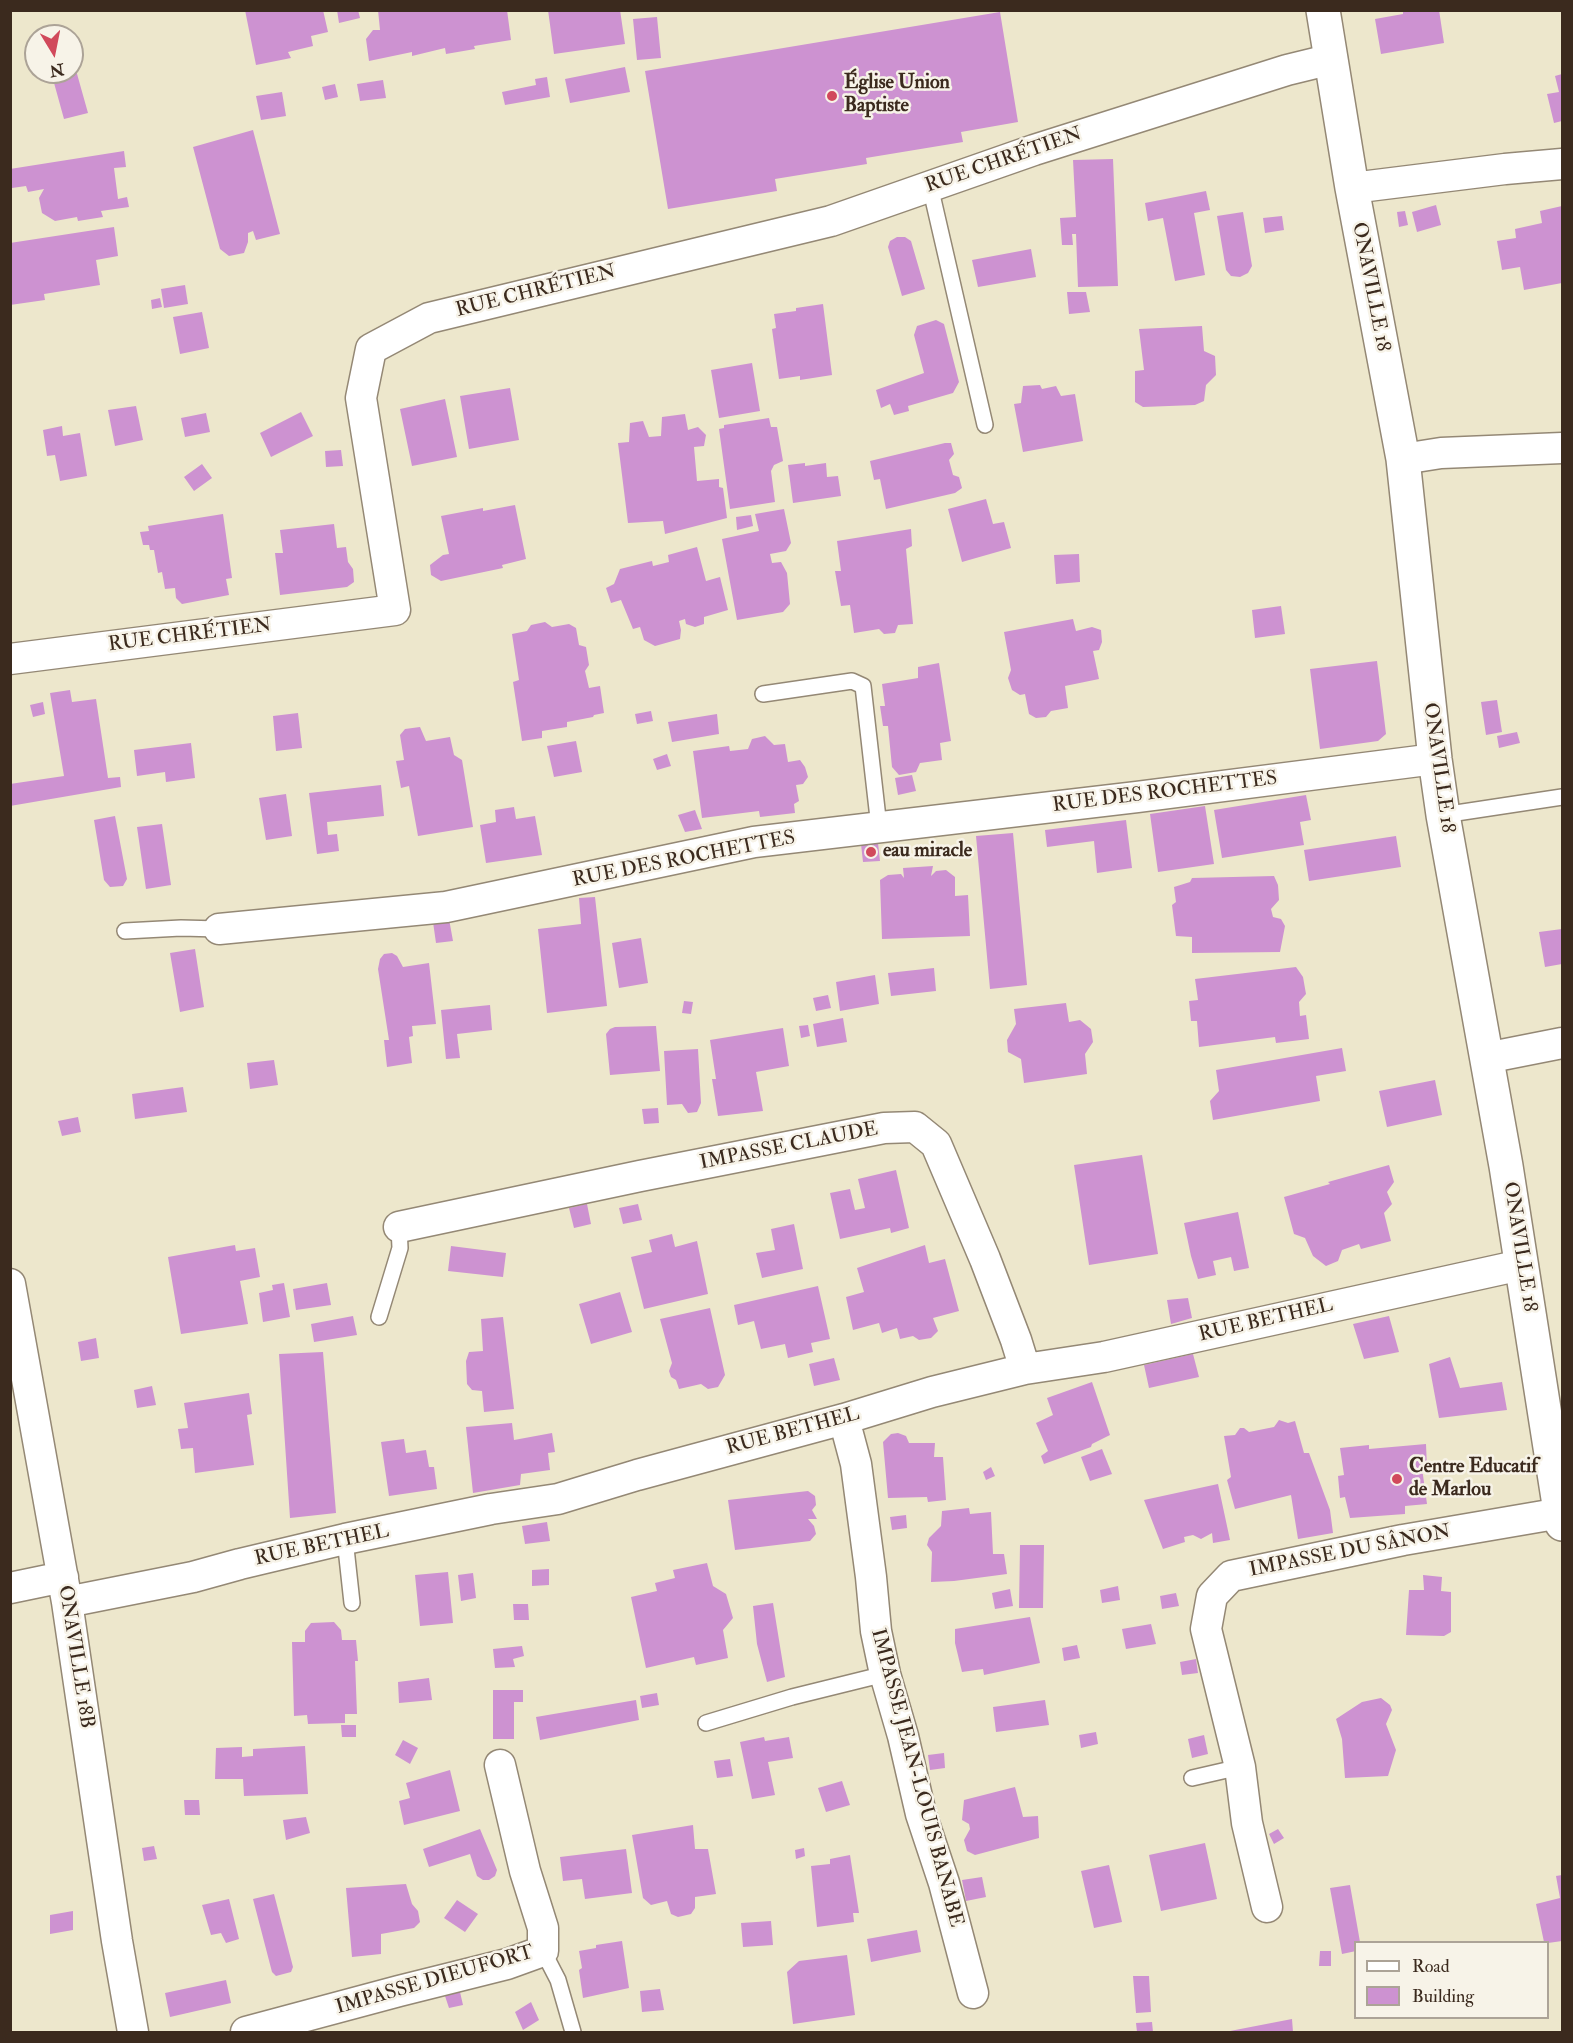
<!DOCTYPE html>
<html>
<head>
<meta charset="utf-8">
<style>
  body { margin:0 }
  #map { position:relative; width:1573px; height:2043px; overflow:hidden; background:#ede7cc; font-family:"IM FELL Double Pica",serif }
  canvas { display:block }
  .frame { position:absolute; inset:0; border:12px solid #3b2a1e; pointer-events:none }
  .legend { position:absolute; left:1354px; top:1941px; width:195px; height:78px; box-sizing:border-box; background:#f7f3e8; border:2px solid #aca397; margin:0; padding:8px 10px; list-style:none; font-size:18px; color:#3b2a1e }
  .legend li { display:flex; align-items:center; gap:12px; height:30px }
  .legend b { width:30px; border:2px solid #aca397 }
  .north { position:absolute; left:24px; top:24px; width:60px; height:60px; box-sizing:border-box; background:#f7f3e8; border:2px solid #aca397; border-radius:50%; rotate:170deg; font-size:16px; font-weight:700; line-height:24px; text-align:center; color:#3b2a1e }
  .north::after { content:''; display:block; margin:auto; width:21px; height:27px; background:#d1495b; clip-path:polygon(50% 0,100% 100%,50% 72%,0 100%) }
</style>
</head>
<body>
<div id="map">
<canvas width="1573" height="2043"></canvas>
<div class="frame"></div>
<ul class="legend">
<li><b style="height:8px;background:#fff"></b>Road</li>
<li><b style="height:16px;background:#cd92d1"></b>Building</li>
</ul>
<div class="north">N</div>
</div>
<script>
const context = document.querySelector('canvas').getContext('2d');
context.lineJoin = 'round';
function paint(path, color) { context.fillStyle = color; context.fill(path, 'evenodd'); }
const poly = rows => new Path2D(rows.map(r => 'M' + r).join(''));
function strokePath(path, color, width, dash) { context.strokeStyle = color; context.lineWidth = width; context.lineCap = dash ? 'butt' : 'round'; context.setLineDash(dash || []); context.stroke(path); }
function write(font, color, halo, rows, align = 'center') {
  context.font = font + ' "IM FELL Double Pica",serif'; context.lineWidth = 5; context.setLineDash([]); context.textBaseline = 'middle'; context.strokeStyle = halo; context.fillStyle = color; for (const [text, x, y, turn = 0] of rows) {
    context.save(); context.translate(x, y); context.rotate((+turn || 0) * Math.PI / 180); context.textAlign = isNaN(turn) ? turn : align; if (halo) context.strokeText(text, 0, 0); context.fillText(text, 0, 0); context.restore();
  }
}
const building = poly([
  [245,10,323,10,328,32,311,36,313,46,288,52,291,58,256,65],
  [337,10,358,10,360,18,339,23],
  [378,10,507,10,511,40,474,46,475,49,446,54,445,48,412,56,412,52,369,61,366,39,373,30,380,30],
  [548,10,620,10,625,44,554,54],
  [1403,10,1439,10,1444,43,1381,54,1375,19,1403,14],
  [1000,12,1018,122,961,132,963,142,866,158,867,164,775,179,777,191,668,209,645,71],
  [657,17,661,58,637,60,633,19],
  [72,56,88,113,64,119,51,72,72,72],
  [625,67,630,92,570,103,565,79],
  [1562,74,1562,121,1554,123,1547,94,1559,92,1555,76],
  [547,77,550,97,505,105,502,92,536,85,535,79],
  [383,80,386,98,360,101,357,84],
  [335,84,338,97,325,100,322,87],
  [282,92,286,116,261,120,256,96],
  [253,130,280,234,256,240,253,231,248,233,248,242,244,253,229,256,220,249,193,147],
  [124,151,126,167,114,168,118,199,127,197,129,207,101,211,103,217,78,221,77,217,55,221,42,213,39,198,44,189,28,192,26,186,12,188,10,169],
  [1113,159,1118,286,1078,287,1076,234,1072,234,1073,245,1062,245,1060,218,1076,217,1073,160],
  [1206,191,1210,210,1194,213,1205,275,1175,281,1163,218,1148,221,1145,203],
  [1436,205,1441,225,1417,232,1412,212],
  [1562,206,1562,283,1524,290,1520,267,1502,270,1497,241,1516,238,1515,229,1542,223,1540,211],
  [1405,211,1408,225,1399,227,1397,212],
  [1243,212,1252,266,1248,273,1240,277,1231,276,1226,270,1217,216],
  [1282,216,1284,230,1265,233,1263,218],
  [114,227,118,256,96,260,100,285,44,294,45,300,10,305,10,243],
  [897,237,905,237,911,241,925,289,902,296,888,247,890,241],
  [1031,249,1036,277,978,287,972,260],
  [185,285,188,304,164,308,161,289],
  [1067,292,1086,292,1090,312,1069,314],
  [160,298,162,307,152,309,151,300],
  [823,304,832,375,800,380,800,376,779,379,772,329,776,328,774,314,796,311,796,308],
  [202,312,209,348,180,354,173,317],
  [936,320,944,324,959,382,953,393,908,406,909,411,894,415,890,404,881,408,876,390,924,373,914,335,917,326],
  [1202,326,1204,351,1215,356,1216,375,1206,385,1204,401,1195,405,1143,407,1135,402,1135,371,1144,370,1139,329],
  [752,363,760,411,719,418,711,370],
  [1040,385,1042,389,1056,386,1061,396,1075,394,1083,441,1023,452,1014,404,1021,403,1023,386],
  [510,388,519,440,469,449,460,396],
  [445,399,457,457,412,466,400,409],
  [136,406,143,440,115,446,108,410],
  [301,412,313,436,271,457,260,433],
  [206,413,210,432,185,437,181,418],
  [685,414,688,430,698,427,706,435,704,446,694,447,697,481,719,479,719,487,723,488,727,518,665,534,663,521,628,523,618,443,629,442,630,423,643,421,649,437,661,436,662,417],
  [769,418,771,427,777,427,783,461,774,465,771,471,775,502,730,509,719,429,724,428,724,425],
  [62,426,63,436,80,433,87,476,60,481,55,455,47,456,43,430],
  [945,443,951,443,954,454,949,460,953,475,959,477,962,488,955,493,886,509,880,479,874,480,870,461],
  [341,450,343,466,326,467,325,451],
  [805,463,805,466,826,463,827,477,838,476,841,496,793,503,788,465],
  [202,464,212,478,194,491,184,477],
  [986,499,993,524,1004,522,1011,548,962,562,948,509],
  [515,505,526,559,502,565,503,568,441,581,431,575,430,565,443,555,449,554,441,516,483,508,483,511],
  [784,509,791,543,786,551,770,554,772,563,781,562,787,573,790,604,783,612,737,620,722,539,759,531,755,514],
  [223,514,232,578,226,579,229,595,182,604,176,598,175,588,165,589,162,572,158,573,154,550,150,550,149,545,143,545,140,532,149,531,148,526],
  [751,515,753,526,737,530,736,517],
  [334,524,337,548,346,547,348,562,353,569,354,582,347,587,280,595,275,553,283,553,280,530],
  [911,529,912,546,906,549,913,624,898,625,895,633,884,634,879,629,854,633,850,605,841,606,835,571,841,571,837,541],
  [697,547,706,581,720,577,728,610,704,617,704,624,695,627,686,624,685,619,679,621,681,630,680,639,655,646,644,640,640,627,633,629,621,600,611,603,606,588,614,584,620,569,652,561,653,566,669,562,668,555],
  [1079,554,1080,582,1056,584,1054,555],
  [1281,606,1285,634,1255,638,1252,610],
  [1073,619,1076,631,1092,627,1101,630,1102,642,1099,650,1093,651,1099,679,1065,686,1068,708,1051,711,1046,717,1036,718,1029,714,1025,694,1020,695,1012,690,1008,678,1011,670,1004,632],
  [545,622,552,627,569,624,576,628,579,645,586,647,589,665,585,671,589,688,600,686,604,713,594,715,593,717,567,722,567,727,542,731,542,738,522,741,513,682,519,680,512,634,527,631,531,625],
  [1377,661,1386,734,1378,741,1320,749,1310,669],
  [939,663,951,741,940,743,942,760,920,763,916,772,899,775,892,767,888,726,883,726,880,706,885,706,882,684,918,678,918,667],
  [70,690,72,702,96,699,108,778,120,777,121,787,10,806,10,784,64,776,50,693],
  [1497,700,1502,732,1486,735,1481,702],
  [43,702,45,714,33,717,30,705],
  [651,711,653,721,637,724,635,714],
  [298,713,302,748,276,751,273,716],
  [717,714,719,734,672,742,668,722],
  [420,727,426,741,450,737,454,755,462,760,473,827,418,836,409,786,401,788,396,761,404,760,400,735,405,729],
  [1517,732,1520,743,1499,748,1497,736],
  [765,736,774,745,785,744,788,762,800,760,805,767,808,777,803,784,796,785,799,801,794,804,795,813,760,817,759,811,702,818,693,751,729,746,730,751,748,749,752,739],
  [576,741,582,772,554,777,547,746],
  [191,743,195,778,166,782,165,772,137,776,134,750],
  [667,754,671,766,657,770,653,759],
  [912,775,916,791,898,795,895,778],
  [381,785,384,816,327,822,328,835,337,834,339,851,317,854,309,793],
  [286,794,292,836,266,840,259,798],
  [1306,795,1311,820,1300,822,1304,845,1222,858,1214,810],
  [1205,806,1214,864,1158,872,1150,814],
  [514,807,516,819,535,816,542,855,486,863,480,825,496,822,495,810],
  [695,810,702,829,685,832,678,815],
  [115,816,127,879,123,886,110,887,104,880,94,820],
  [1126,820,1132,868,1097,873,1094,841,1047,847,1045,830],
  [162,824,171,885,146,889,137,827],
  [1013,833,1027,985,990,989,976,836],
  [1396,836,1401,867,1309,881,1304,850],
  [878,843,880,861,863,862,861,844],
  [933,866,931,876,936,871,946,870,955,877,955,896,968,895,970,936,882,939,880,880,888,875,901,874,904,878,903,868],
  [1274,876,1278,885,1279,900,1271,909,1273,917,1281,919,1285,926,1280,952,1192,953,1192,937,1176,936,1172,905,1176,902,1174,887,1190,882,1192,878],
  [595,897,607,1006,547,1013,538,929,581,924,579,898],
  [449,919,453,941,436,943,433,922],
  [1562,929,1562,964,1545,967,1539,932],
  [641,938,648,983,619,988,612,943],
  [195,949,204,1007,180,1012,170,953],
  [392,953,397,956,403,967,429,963,436,1024,412,1026,413,1036,409,1037,412,1063,387,1067,384,1040,389,1040,378,969,380,959,384,954],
  [1296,967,1303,977,1306,994,1299,1002,1300,1016,1306,1015,1309,1039,1276,1043,1275,1037,1199,1047,1197,1021,1191,1021,1189,1001,1198,1000,1195,979],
  [934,968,936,991,891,996,888,973],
  [875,975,879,1004,840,1011,836,982],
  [828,995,831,1008,816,1011,813,998],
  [684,1001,693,1002,691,1014,682,1013],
  [1066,1003,1069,1022,1080,1020,1091,1029,1093,1042,1085,1054,1087,1074,1024,1083,1021,1059,1008,1052,1007,1040,1016,1024,1014,1009],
  [490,1005,492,1030,457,1034,460,1058,446,1059,441,1010],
  [843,1018,847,1042,817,1047,813,1024],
  [808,1025,810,1036,801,1038,799,1026],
  [656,1026,660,1071,610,1075,606,1034,610,1029,615,1027],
  [783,1028,789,1066,756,1072,763,1111,718,1116,712,1079,716,1079,710,1040],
  [1342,1048,1346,1071,1316,1076,1320,1101,1213,1120,1210,1101,1219,1091,1216,1070],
  [698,1049,701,1103,697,1112,688,1113,682,1104,667,1105,664,1051],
  [274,1060,278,1085,250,1089,247,1063],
  [1435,1080,1442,1115,1387,1127,1379,1091],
  [183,1087,187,1112,135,1119,132,1094],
  [658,1108,659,1123,644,1124,642,1109],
  [78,1117,81,1132,62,1136,58,1121],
  [1142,1155,1158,1254,1089,1265,1074,1165],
  [1389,1165,1394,1182,1387,1192,1392,1204,1384,1213,1391,1241,1361,1249,1359,1244,1342,1250,1338,1261,1326,1266,1313,1256,1305,1238,1294,1234,1284,1197,1330,1184,1328,1182],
  [896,1170,909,1228,891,1233,890,1228,840,1239,830,1193,850,1189,855,1210,865,1208,858,1179],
  [587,1204,591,1224,574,1228,569,1208],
  [638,1204,642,1220,623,1224,619,1208],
  [1238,1212,1249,1268,1234,1271,1231,1257,1213,1261,1216,1275,1198,1279,1191,1256,1184,1223],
  [794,1224,803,1269,762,1278,756,1253,775,1250,771,1229],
  [672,1234,675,1247,697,1241,708,1294,644,1309,631,1257,652,1252,649,1240],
  [235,1245,236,1251,255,1248,260,1277,240,1281,248,1324,181,1334,168,1257],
  [925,1245,929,1263,945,1259,959,1311,933,1318,938,1331,931,1338,919,1340,913,1336,900,1339,897,1328,882,1333,879,1323,853,1330,846,1297,864,1292,857,1268],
  [451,1246,506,1253,503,1277,448,1271],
  [284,1283,290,1317,263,1322,259,1293,273,1290,272,1285],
  [327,1283,331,1305,296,1310,293,1289],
  [818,1286,830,1339,811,1343,813,1352,788,1358,785,1344,761,1349,754,1321,738,1325,734,1305],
  [620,1292,632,1332,591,1344,579,1304],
  [1188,1298,1192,1318,1171,1324,1167,1300],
  [710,1308,725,1375,718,1387,708,1389,701,1384,679,1389,676,1380,671,1377,669,1371,672,1363,660,1319],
  [353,1316,357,1335,314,1342,311,1324],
  [1389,1316,1399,1352,1364,1359,1353,1324],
  [503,1317,514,1409,484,1412,482,1391,472,1390,467,1384,466,1361,469,1352,483,1351,481,1319],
  [96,1338,99,1358,81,1361,78,1342],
  [323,1352,336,1513,290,1518,279,1354],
  [1193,1354,1199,1377,1149,1388,1144,1365],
  [1450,1357,1460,1388,1502,1382,1507,1410,1439,1418,1429,1364],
  [834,1358,840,1380,814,1386,809,1364],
  [1092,1382,1110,1435,1092,1444,1091,1447,1044,1464,1041,1456,1048,1451,1036,1423,1053,1415,1047,1398],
  [152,1386,156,1405,137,1408,134,1390],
  [249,1393,252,1414,247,1415,254,1465,195,1473,193,1448,181,1449,178,1429,188,1428,184,1403],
  [1279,1420,1288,1423,1295,1421,1304,1453,1309,1453,1330,1510,1333,1533,1298,1539,1291,1495,1235,1509,1227,1480,1231,1477,1224,1436,1235,1435,1240,1428,1244,1428,1249,1432,1274,1427],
  [512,1423,514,1440,552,1433,555,1452,548,1453,550,1470,521,1474,520,1485,473,1493,466,1427],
  [898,1433,906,1436,909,1443,935,1443,934,1457,943,1457,946,1500,928,1502,927,1497,888,1498,883,1442,891,1434],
  [404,1439,406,1453,426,1450,429,1467,434,1467,437,1489,389,1496,381,1442],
  [1426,1444,1427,1468,1422,1468,1427,1504,1405,1506,1405,1514,1350,1518,1345,1497,1340,1498,1338,1476,1344,1475,1340,1448,1369,1445,1369,1449],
  [1102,1449,1112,1474,1090,1481,1081,1457],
  [991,1467,995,1476,986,1480,983,1472],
  [1218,1484,1230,1540,1213,1543,1212,1533,1201,1539,1193,1535,1184,1537,1185,1542,1163,1549,1144,1500],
  [808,1491,815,1496,816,1505,812,1510,817,1519,808,1519,814,1526,816,1534,810,1541,735,1550,728,1500],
  [969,1508,970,1514,991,1512,993,1554,1004,1554,1007,1574,954,1581,931,1582,932,1552,927,1545,929,1538,941,1526,942,1511],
  [906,1515,907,1528,892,1530,890,1517],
  [547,1522,550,1541,525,1544,522,1526],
  [1020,1545,1044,1545,1043,1608,1019,1608],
  [707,1563,713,1586,726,1594,733,1618,723,1630,728,1658,696,1665,694,1657,646,1668,631,1597,657,1591,655,1583,675,1578,673,1570],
  [549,1569,549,1585,532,1586,532,1570],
  [448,1572,453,1623,420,1626,415,1575],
  [473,1573,476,1598,461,1601,458,1575],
  [1423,1575,1442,1577,1441,1591,1451,1592,1451,1632,1444,1636,1406,1635,1409,1590,1424,1590],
  [1118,1586,1120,1600,1102,1603,1100,1590],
  [1010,1589,1013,1606,995,1609,992,1593],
  [1176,1593,1179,1606,1162,1609,1160,1596],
  [773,1603,785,1677,767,1682,757,1644,753,1606],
  [513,1604,528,1604,529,1620,514,1620],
  [1030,1617,1040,1663,984,1675,983,1669,962,1672,955,1643,955,1629],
  [334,1622,341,1630,342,1640,356,1640,358,1661,355,1661,357,1714,345,1714,345,1723,308,1724,307,1715,294,1716,292,1642,305,1642,305,1631,311,1623],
  [1151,1624,1156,1644,1126,1649,1122,1629],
  [1077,1645,1080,1658,1064,1661,1062,1648],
  [522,1646,524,1656,513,1659,515,1667,495,1668,493,1649],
  [1196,1659,1198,1673,1182,1675,1180,1662],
  [429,1678,432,1700,399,1703,398,1682],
  [493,1690,523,1690,523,1702,514,1702,514,1739,493,1739],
  [657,1693,659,1705,642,1708,640,1696],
  [1381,1698,1390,1705,1392,1710,1386,1724,1396,1750,1388,1776,1345,1778,1342,1739,1336,1719,1362,1702],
  [636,1700,639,1720,540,1740,536,1717],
  [1045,1700,1049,1725,996,1732,993,1707],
  [341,1725,356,1725,356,1737,342,1737],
  [1096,1732,1098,1744,1081,1748,1079,1735],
  [1204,1735,1208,1754,1192,1758,1188,1739],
  [764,1737,765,1741,789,1737,793,1758,768,1762,775,1795,752,1799,740,1742],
  [403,1740,418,1748,410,1764,395,1755],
  [305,1746,308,1794,244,1796,243,1779,215,1779,216,1748,242,1747,242,1757,253,1756,253,1749],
  [944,1753,945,1768,930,1770,928,1755],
  [730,1759,733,1776,717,1778,714,1761],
  [450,1770,460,1811,404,1825,399,1801,410,1798,406,1783],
  [842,1781,850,1805,826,1812,818,1788],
  [1015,1787,1023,1817,1038,1816,1039,1838,975,1855,967,1851,964,1840,970,1829,969,1824,962,1820,964,1800],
  [184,1800,199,1800,200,1815,185,1815],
  [306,1817,310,1833,286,1840,283,1820],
  [693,1825,695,1849,708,1849,716,1894,695,1897,695,1908,691,1914,678,1917,671,1914,667,1901,651,1905,643,1898,632,1835],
  [480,1829,497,1870,495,1876,489,1880,483,1880,477,1876,470,1854,429,1867,423,1849],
  [1278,1829,1284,1838,1274,1844,1269,1834],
  [1205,1843,1217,1899,1161,1911,1149,1855],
  [154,1846,157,1859,144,1861,142,1848],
  [804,1848,805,1856,796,1859,795,1850],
  [626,1849,632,1893,585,1899,582,1879,563,1881,560,1857],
  [850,1855,859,1913,853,1913,854,1922,817,1927,811,1866,830,1864,830,1859],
  [1109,1865,1122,1922,1094,1928,1081,1871],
  [1562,1875,1562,1941,1548,1943,1544,1942,1536,1904,1560,1898,1556,1876],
  [982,1877,986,1897,966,1901,962,1880],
  [406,1884,412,1904,418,1911,420,1922,414,1928,381,1934,381,1954,352,1957,346,1888],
  [1350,1885,1360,1942,1356,1942,1356,1951,1342,1954,1330,1888],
  [274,1894,293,1967,291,1972,276,1976,272,1972,253,1899],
  [229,1899,239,1939,226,1943,221,1933,211,1935,202,1905],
  [457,1900,478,1914,465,1932,444,1918],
  [73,1911,73,1930,50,1934,50,1915],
  [771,1921,773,1945,743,1947,741,1923],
  [917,1930,921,1952,871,1962,867,1939],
  [622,1941,629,1988,583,1998,579,1970,582,1968,579,1951,596,1948,596,1945],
  [1320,1951,1331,1951,1331,1966,1319,1966],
  [847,1955,855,2015,793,2024,787,1972,799,1961],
  [1133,1976,1149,1976,1151,2012,1136,2013],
  [226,1980,231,2003,170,2017,165,1993],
  [660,1989,664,2010,642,2012,640,1991],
  [460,1992,463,2005,449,2008,445,1996],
  [531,2002,539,2020,523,2030,515,2012],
  [1292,2019,1293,2032,1230,2032,1230,2031],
  [1152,2022,1153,2032,1137,2032,1136,2023]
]);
const service = poly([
  [930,186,985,425],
  [763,694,852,681,863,686,879,827],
  [1443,815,1562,797],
  [125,931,181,928,219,929],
  [379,1317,400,1248,399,1227],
  [345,1539,352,1603],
  [706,1723,792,1697,885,1674],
  [1192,1778,1240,1767],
  [543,1951,558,1980,573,2032]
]);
const minor = poly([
  [1352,188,1505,169,1562,164],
  [1403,459,1441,453,1562,448],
  [10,659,395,610,361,398,371,349,429,318,831,221,1034,150,1287,70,1332,59],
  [219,929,446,907,754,842,1137,797,1435,759],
  [1486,1058,1562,1043],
  [399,1227,640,1176,884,1128,915,1127,936,1144,985,1259,1016,1340,1025,1369],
  [10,1284,67,1602,117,1941,133,2032],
  [844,1419,856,1464,871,1577,876,1631,885,1674,903,1736,921,1814,944,1883,973,1993],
  [10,1588,63,1577],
  [67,1602,193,1577,240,1564,345,1539,491,1509,558,1499,637,1475,844,1419,932,1392,1025,1369,1104,1357,1521,1265],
  [1267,1907,1247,1823,1240,1767,1206,1629,1212,1596,1231,1576,1403,1540,1561,1513],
  [246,2032,399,1991,507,1964,543,1951,543,1928,525,1871,500,1765]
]);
const tertiary = poly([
  [1323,10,1352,188,1403,459,1435,759,1443,815,1506,1166,1562,1524]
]);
const markers = [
  [832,96,6,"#d1495b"],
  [871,852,6,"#d1495b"],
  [1397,1479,6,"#d1495b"]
];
const poiNames = [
  ["Église Union",844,84],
  ["Baptiste",844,107],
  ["eau miracle",883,852],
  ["Centre Educatif",1409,1468],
  ["de Marlou",1409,1491]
];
const streetNames = [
  ["RUE CHRÉTIEN",1004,161,-19],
  ["ONAVILLE 18",1370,287,79],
  ["RUE CHRÉTIEN",536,292,-14],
  ["RUE CHRÉTIEN",190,636,-7],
  ["ONAVILLE 18",1438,768,82],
  ["RUE DES ROCHETTES",1165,793,-7],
  ["RUE DES ROCHETTES",684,860,-11],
  ["IMPASSE CLAUDE",789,1147,-11],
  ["ONAVILLE 18",1519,1247,81],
  ["RUE BETHEL",1266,1321,-13],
  ["RUE BETHEL",793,1432,-15],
  ["RUE BETHEL",322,1546,-12],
  ["IMPASSE DU SÂNON",1350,1552,-11],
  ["ONAVILLE 18B",75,1657,81],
  ["IMPASSE JEAN-LOUIS BANABE",916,1778,75],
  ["IMPASSE DIEUFORT",435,1981,-16]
];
paint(building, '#cd92d1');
strokePath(service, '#948875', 18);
strokePath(minor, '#948875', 33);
strokePath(tertiary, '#948875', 36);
strokePath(service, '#fff', 15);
strokePath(minor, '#fff', 30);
strokePath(tertiary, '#fff', 33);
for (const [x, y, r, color] of markers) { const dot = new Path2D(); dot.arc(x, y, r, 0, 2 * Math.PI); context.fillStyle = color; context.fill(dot); strokePath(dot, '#f7f3e8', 2); }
write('bold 20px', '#3b2a1e', '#f7f3e8', poiNames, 'left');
write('20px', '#3b2a1e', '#f7f3e8', streetNames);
</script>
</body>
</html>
